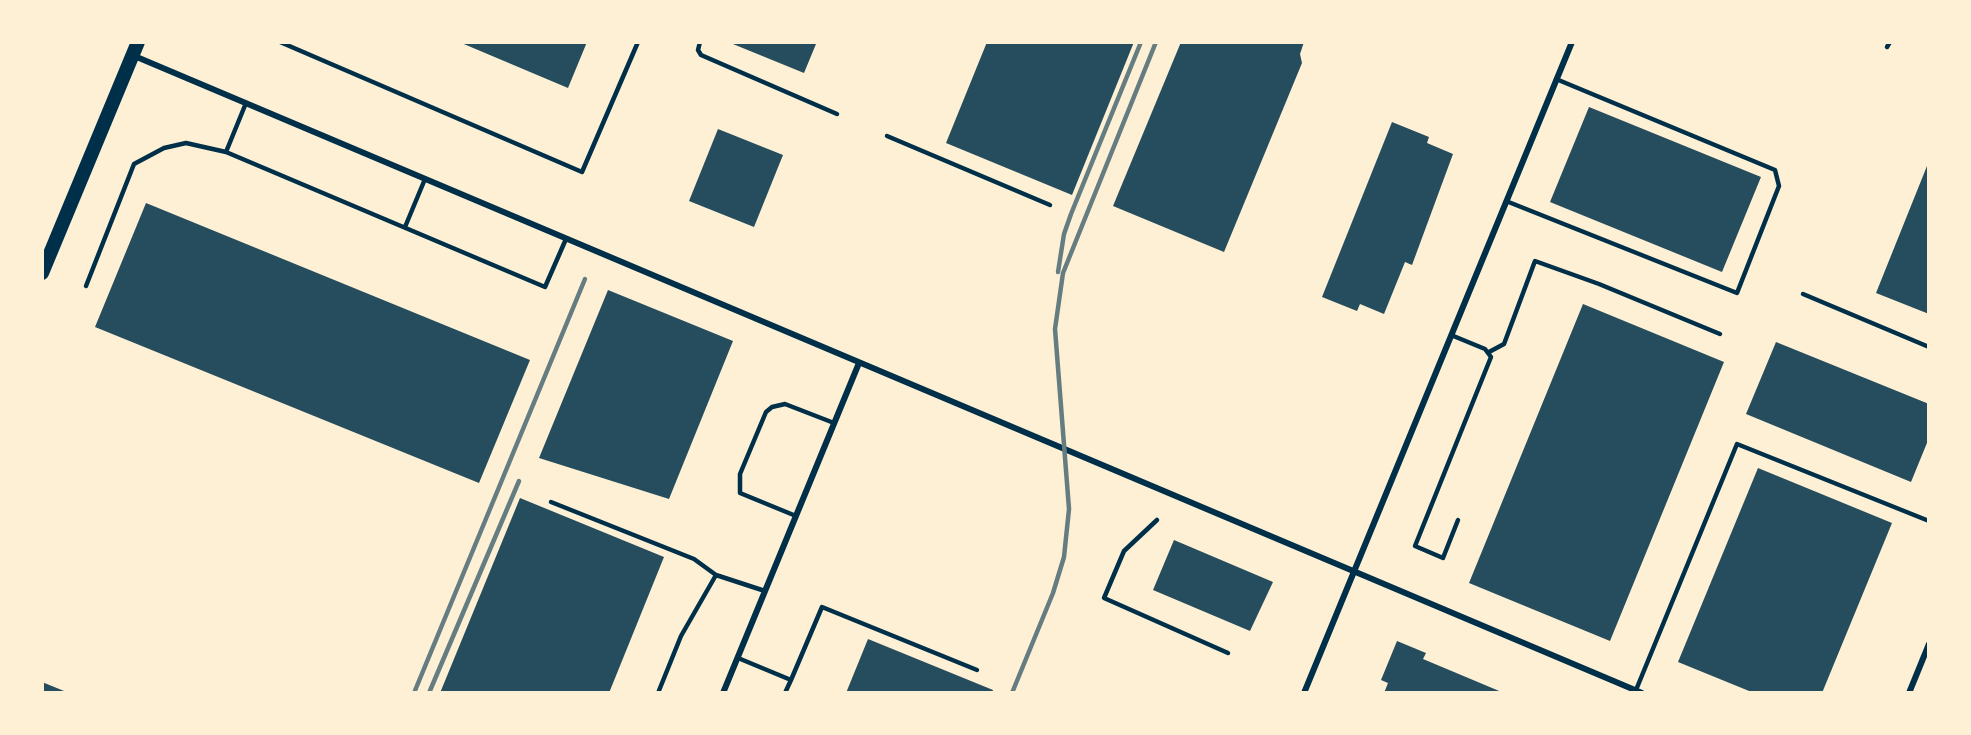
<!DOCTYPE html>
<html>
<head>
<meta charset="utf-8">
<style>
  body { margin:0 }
  #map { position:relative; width:1971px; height:735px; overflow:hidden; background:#fdf0d5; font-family:"DM Sans",sans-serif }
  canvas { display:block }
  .frame { position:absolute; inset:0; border:44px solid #fdf0d5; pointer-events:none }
</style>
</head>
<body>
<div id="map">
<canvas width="1971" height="735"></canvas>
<div class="frame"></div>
</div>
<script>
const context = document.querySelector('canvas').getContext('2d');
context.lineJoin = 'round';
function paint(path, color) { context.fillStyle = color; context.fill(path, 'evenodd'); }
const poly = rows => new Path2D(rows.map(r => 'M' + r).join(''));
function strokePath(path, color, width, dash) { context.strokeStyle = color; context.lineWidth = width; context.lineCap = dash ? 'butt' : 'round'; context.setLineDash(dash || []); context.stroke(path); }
const building = poly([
  [459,42,587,42,568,88],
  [728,42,811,42,816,44,804,73],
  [987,42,1134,42,1072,195,946,143],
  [1181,42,1304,42,1300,54,1302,63,1224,252,1113,206],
  [1589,107,1761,177,1722,272,1550,202],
  [1392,122,1429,137,1427,143,1453,154,1412,265,1405,262,1384,314,1360,304,1357,311,1322,297],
  [718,129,783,155,754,227,689,201],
  [1929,161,1929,314,1876,293],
  [146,203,530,360,479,483,95,327],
  [608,290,733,341,669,499,539,458],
  [1583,304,1724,362,1610,641,1469,583],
  [1776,342,1929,404,1929,438,1911,482,1746,414],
  [1758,468,1892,523,1822,693,1754,693,1678,662],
  [520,498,664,557,609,693,440,693],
  [1174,540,1273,582,1250,631,1153,590],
  [868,639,993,690,992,693,846,693],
  [1397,641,1426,653,1423,659,1504,693,1384,693,1388,683,1381,680],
  [42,682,69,693,42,693]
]);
const service = poly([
  [280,42,582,172,638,42],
  [700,42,698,50,701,55,837,114],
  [1887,47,1890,42],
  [246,103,226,152,545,287,566,239],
  [887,136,1050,205],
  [1506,201,1737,293,1779,186,1775,170,1556,79],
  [405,227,425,179],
  [86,286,134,164,164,148,186,143,226,152],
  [1803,294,1929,347],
  [1451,335,1485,349,1491,357,1415,546,1443,558,1458,520],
  [1489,352,1504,344,1535,261,1599,284,1720,334],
  [551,502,694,559,716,575],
  [796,516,740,493,740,474,766,412,772,407,785,404,834,423],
  [1157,520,1124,551,1104,598,1228,653],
  [738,658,791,680,785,693],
  [791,680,822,607,977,670],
  [1636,690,1737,444,1929,521],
  [658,693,681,636,716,575,765,591]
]);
const minor = poly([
  [132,55,1642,693],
  [723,693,859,363],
  [1304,693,1572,42],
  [1909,693,1929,644]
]);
const primary = poly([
  [42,273,138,42]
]);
const rail = poly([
  [1058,272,1064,234,1071,214,1141,42],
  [414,693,585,279],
  [429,693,519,481],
  [1012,693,1053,593,1064,557,1069,509,1055,329,1063,273,1156,42]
]);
paint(building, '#264d5e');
strokePath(service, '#003049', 4.5);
strokePath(minor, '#003049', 6);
strokePath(primary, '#003049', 14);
strokePath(rail, '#657d81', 4.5);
</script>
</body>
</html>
